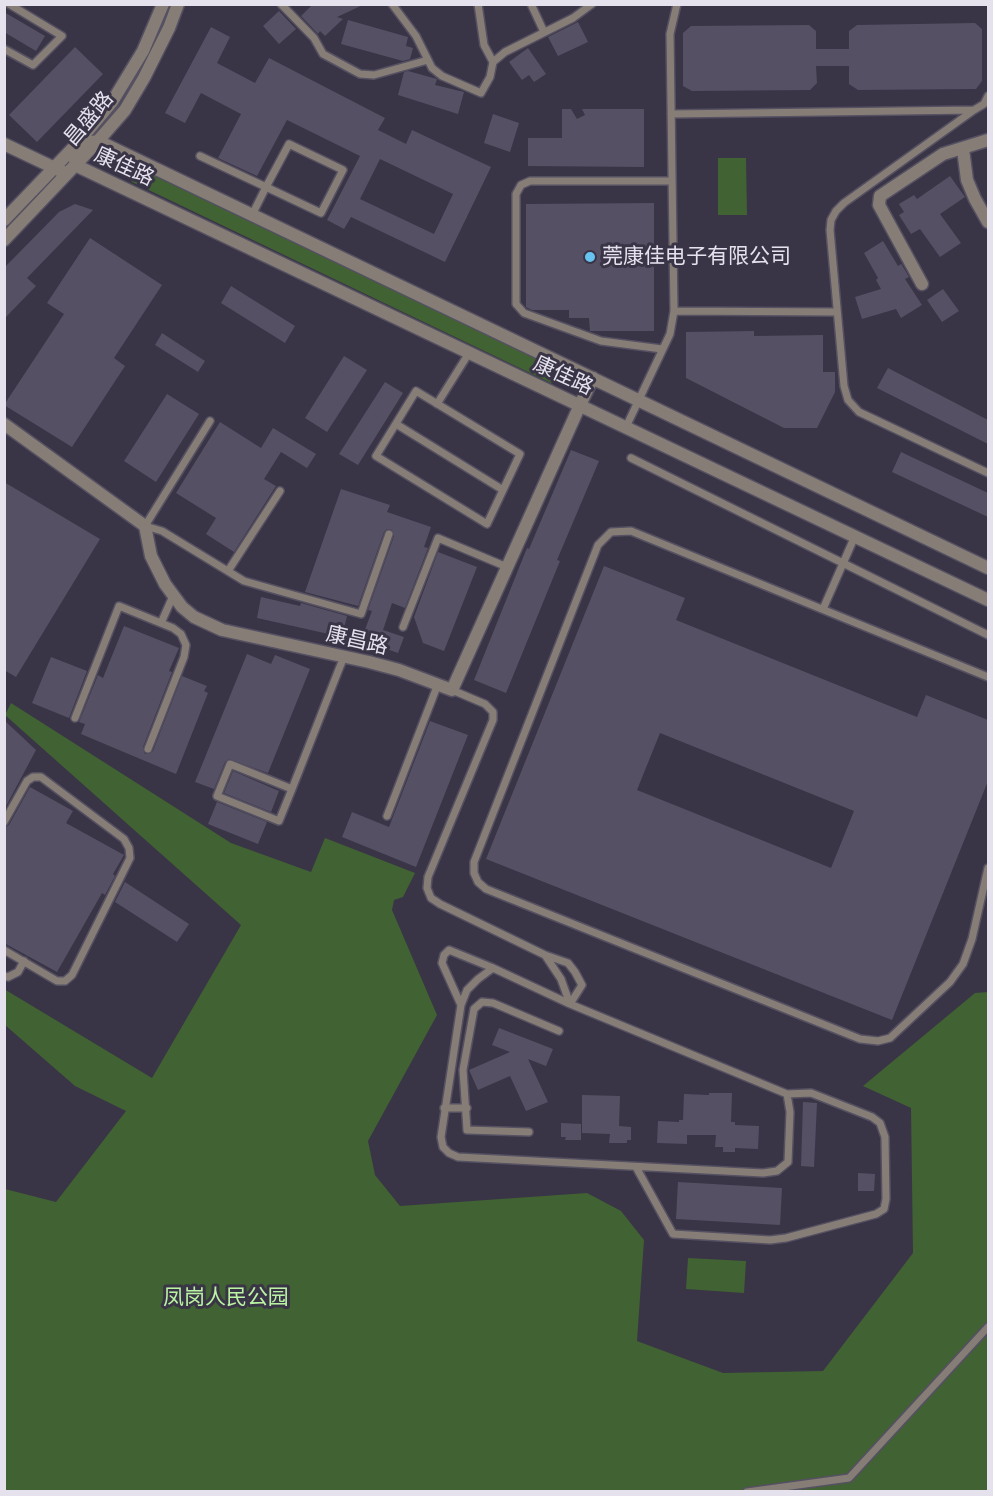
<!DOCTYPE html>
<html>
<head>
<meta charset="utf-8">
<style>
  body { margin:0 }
  #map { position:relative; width:993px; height:1496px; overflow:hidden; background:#3a3447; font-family:"IBM Plex Sans",sans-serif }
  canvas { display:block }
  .frame { position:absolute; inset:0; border:6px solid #e5e2ee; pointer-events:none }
</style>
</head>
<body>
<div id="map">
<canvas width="993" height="1496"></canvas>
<div class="frame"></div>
</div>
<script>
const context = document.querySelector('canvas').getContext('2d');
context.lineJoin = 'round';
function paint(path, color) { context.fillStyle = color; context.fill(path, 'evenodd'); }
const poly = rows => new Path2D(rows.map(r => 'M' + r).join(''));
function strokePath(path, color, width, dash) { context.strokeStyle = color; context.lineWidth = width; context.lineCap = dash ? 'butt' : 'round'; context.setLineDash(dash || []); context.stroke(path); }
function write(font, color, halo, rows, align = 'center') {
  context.font = font + ' "IBM Plex Sans","Noto Sans SC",sans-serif'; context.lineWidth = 6; context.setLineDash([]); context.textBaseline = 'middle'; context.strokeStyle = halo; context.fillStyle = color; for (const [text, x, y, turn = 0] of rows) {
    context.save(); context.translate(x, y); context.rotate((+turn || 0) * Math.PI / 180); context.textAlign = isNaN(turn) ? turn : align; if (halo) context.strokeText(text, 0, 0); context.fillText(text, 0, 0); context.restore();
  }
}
const green = poly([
  [718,158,746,158,747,215,718,215],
  [138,168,558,369,562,374,562,380,558,383,551,383,132,182,128,178,128,172,132,169],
  [11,703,231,843,311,872,325,838,415,873,403,897,394,900,392,910,437,1015,368,1141,375,1175,400,1206,587,1193,621,1211,644,1240,637,1341,723,1373,823,1371,913,1253,911,1108,863,1086,975,993,988,992,988,1491,5,1491,5,1189,56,1202,126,1111,75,1086,5,1025,4,989,152,1078,241,925,5,715],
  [688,1258,746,1261,744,1293,686,1289]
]);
const building = poly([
  [313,4,365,4,337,17,343,19,325,36,320,31,318,34,301,16],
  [279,11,296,29,279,44,263,26],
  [4,12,45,36,36,51,4,32],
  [348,20,408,37,406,46,413,48,410,59,403,61,341,44],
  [578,22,588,42,558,56,548,37],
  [975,23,982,29,982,81,976,89,858,90,849,84,849,66,816,66,817,83,810,90,692,91,683,86,683,33,691,26,809,25,816,31,816,49,849,49,849,31,857,25],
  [211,27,230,37,217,63,255,83,269,58,385,118,378,130,406,144,412,130,491,167,445,262,351,217,344,229,327,220,360,156,287,120,257,176,218,158,241,114,201,93,185,123,165,113],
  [380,159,453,194,434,234,360,199],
  [75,47,103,74,37,142,9,115],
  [528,48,546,74,534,82,529,75,522,80,509,62],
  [408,71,437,79,435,85,464,92,458,114,398,95,404,72],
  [562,109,571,109,577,119,585,115,582,109,644,109,644,167,528,166,528,138,562,138],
  [493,114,519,123,510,152,484,143],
  [950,176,965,197,940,214,961,243,940,257,920,229,911,234,899,215,904,212,899,204,914,195,917,199],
  [654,203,654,331,590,331,589,318,569,318,569,310,532,310,526,307,526,204],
  [75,204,93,210,27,278,36,286,4,319,4,268,59,212],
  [90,238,162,285,114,358,125,366,72,447,4,405,64,314,47,303],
  [883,241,898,266,901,264,902,265,909,277,905,279,922,305,901,318,896,309,862,319,855,297,881,289,876,280,878,278,864,253],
  [231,286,295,326,285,343,221,303],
  [943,289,959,311,942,322,927,300],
  [754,331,754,336,823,335,823,372,835,372,835,392,817,428,784,428,686,378,686,332],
  [162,333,205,361,198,372,155,345],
  [344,356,367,370,327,432,305,418],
  [888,368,988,420,988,444,877,388],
  [385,382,403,393,358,465,339,454],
  [167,394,199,414,156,482,124,461],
  [220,422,261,448,273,428,316,454,307,468,281,452,264,479,276,486,234,552,206,534,216,518,176,493],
  [571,450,599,461,557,560,560,561,506,693,474,680,527,548,529,549],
  [901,452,988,493,988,517,892,472],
  [4,482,100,539,16,677,4,670],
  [341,489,390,505,387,512,431,527,424,547,428,548,405,608,392,603,383,630,404,637,398,653,361,640,372,611,368,610,394,536,391,529,387,529,384,532,358,606,305,592],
  [438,552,477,567,444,651,423,643,414,617],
  [604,566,685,598,676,620,917,717,926,695,988,720,988,781,892,1020,486,859],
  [660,733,854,811,831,868,637,790],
  [261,597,300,606,301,603,347,616,342,637,257,618],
  [124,626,179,648,169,671,172,672,143,747,145,754,149,754,153,751,182,676,207,686,204,691,208,693,176,774,81,734,85,724,79,722,98,675,103,678],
  [247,654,271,664,275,655,310,669,268,773,229,759,225,762,214,789,195,782],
  [51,657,87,671,69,718,32,703],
  [4,720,36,750,4,810],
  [430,721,468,735,416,867,342,837,352,812,389,827],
  [233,771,279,791,271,812,224,793],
  [30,787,73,811,66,823,124,855,113,874,115,876,105,895,102,893,57,972,4,943,4,828,9,825],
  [217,802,267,822,258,844,208,824],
  [125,882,189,924,177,942,115,902],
  [499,1028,553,1049,546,1066,528,1059,548,1102,526,1111,510,1076,478,1090,469,1070,510,1052,492,1045],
  [709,1093,732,1093,731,1122,735,1122,735,1125,759,1126,758,1149,735,1148,735,1152,723,1152,723,1147,715,1147,716,1135,687,1135,687,1144,657,1143,658,1121,679,1122,679,1120,683,1120,684,1094,709,1095],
  [582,1095,620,1096,619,1126,631,1127,631,1140,627,1140,627,1143,609,1143,610,1134,582,1133],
  [803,1102,817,1103,814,1167,801,1166],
  [561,1123,581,1124,581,1140,565,1140,566,1137,561,1137],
  [858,1173,875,1174,874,1191,858,1191],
  [678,1182,782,1188,780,1225,676,1219]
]);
const service = poly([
  [281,4,314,38,323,54,360,74,374,75,428,60],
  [392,4,416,36,432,68,442,76,481,93,490,77,493,62,505,52,573,18,592,4],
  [478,4,484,45,493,62],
  [531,4,544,32],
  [4,49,33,65,62,36,9,4],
  [974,110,844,203,836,211,831,220,830,230,844,386,848,400,859,412,988,473],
  [671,114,974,110,984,104,988,96],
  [200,156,266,187,321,213,343,170,289,144,266,187,252,215],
  [674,311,837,312],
  [662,349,601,341,524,313,516,304,516,194,521,185,530,181,672,181],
  [416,391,520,454,487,524,376,456,416,391],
  [437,404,469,353],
  [210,421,145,526,162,531,244,581,361,614,389,534],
  [396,424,503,490],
  [626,427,670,334,674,311,670,34,677,4],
  [631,458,988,635],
  [228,571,280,491],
  [823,609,855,536],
  [161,623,173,596],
  [403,627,438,538,507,567],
  [988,677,631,531,611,532,598,545,474,862,474,873,478,882,486,889,860,1039,878,1041,890,1038,950,982,963,964,972,939,988,868],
  [452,690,485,704,493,712,493,720,428,877,427,888,431,898,440,904,545,955],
  [75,718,119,606,173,628,181,634,186,645,184,657,148,749],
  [292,789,230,764,217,796,279,821,292,789,339,669,344,657],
  [387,816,438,684],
  [4,822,27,781,33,777,41,777,124,839,129,848,130,858,72,975,65,981,57,981,4,950],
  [545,955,568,963,575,972,582,985,570,1004,561,979,545,955],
  [4,976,8,977,18,972,24,961],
  [461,1005,442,963,444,955,449,950,493,968,570,1004,787,1094,790,1112,788,1162,777,1171,763,1173,458,1157,449,1153,443,1147,441,1137,461,1005,467,990,478,979,493,968],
  [444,1108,467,1108],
  [529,1132,467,1130,463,1070,474,1009,482,1002,493,1003,559,1031],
  [636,1167,673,1234,770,1240,786,1238,876,1214,884,1209,886,1199,885,1137,880,1123,872,1117,811,1093,787,1094],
  [747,1492,849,1478,988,1327]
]);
const minor = poly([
  [4,144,63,172],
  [963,149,967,180,975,199,988,222],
  [922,284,879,205,880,196,943,154,988,140],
  [4,424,145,526,151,556,165,584,182,607,194,617,222,630,369,662,399,670,452,690,580,405,593,378]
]);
const tertiary = poly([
  [4,220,76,145,112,102,143,51,163,4],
  [4,240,98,141,125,110,144,78,169,28,178,4],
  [988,568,98,141,76,145,75,165,988,600]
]);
const markers = [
  [590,257,6,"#67c4f0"]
];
const streetNames = [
  ["昌盛路",89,119,-50],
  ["康佳路",124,167,25],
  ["康佳路",563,376,25],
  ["康昌路",357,641,13]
];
const poiNames = [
  ["莞康佳电子有限公司",602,257]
];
const parkNames = [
  ["凤岗人民公园",226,1298]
];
paint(green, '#416232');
paint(building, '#565064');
strokePath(service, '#555062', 10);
strokePath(minor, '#555062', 15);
strokePath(tertiary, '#555062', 15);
strokePath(service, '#867e76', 7);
strokePath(minor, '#867e76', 12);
strokePath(tertiary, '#867e76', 12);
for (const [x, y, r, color] of markers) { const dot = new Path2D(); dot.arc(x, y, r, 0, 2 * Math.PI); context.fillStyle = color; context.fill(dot); strokePath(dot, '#3a3447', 2); }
write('21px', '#e5e2ee', '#3a3447', streetNames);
write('21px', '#e5e2ee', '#3a3447', poiNames, 'left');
write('21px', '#baf4a2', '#3a3447', parkNames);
</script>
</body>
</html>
